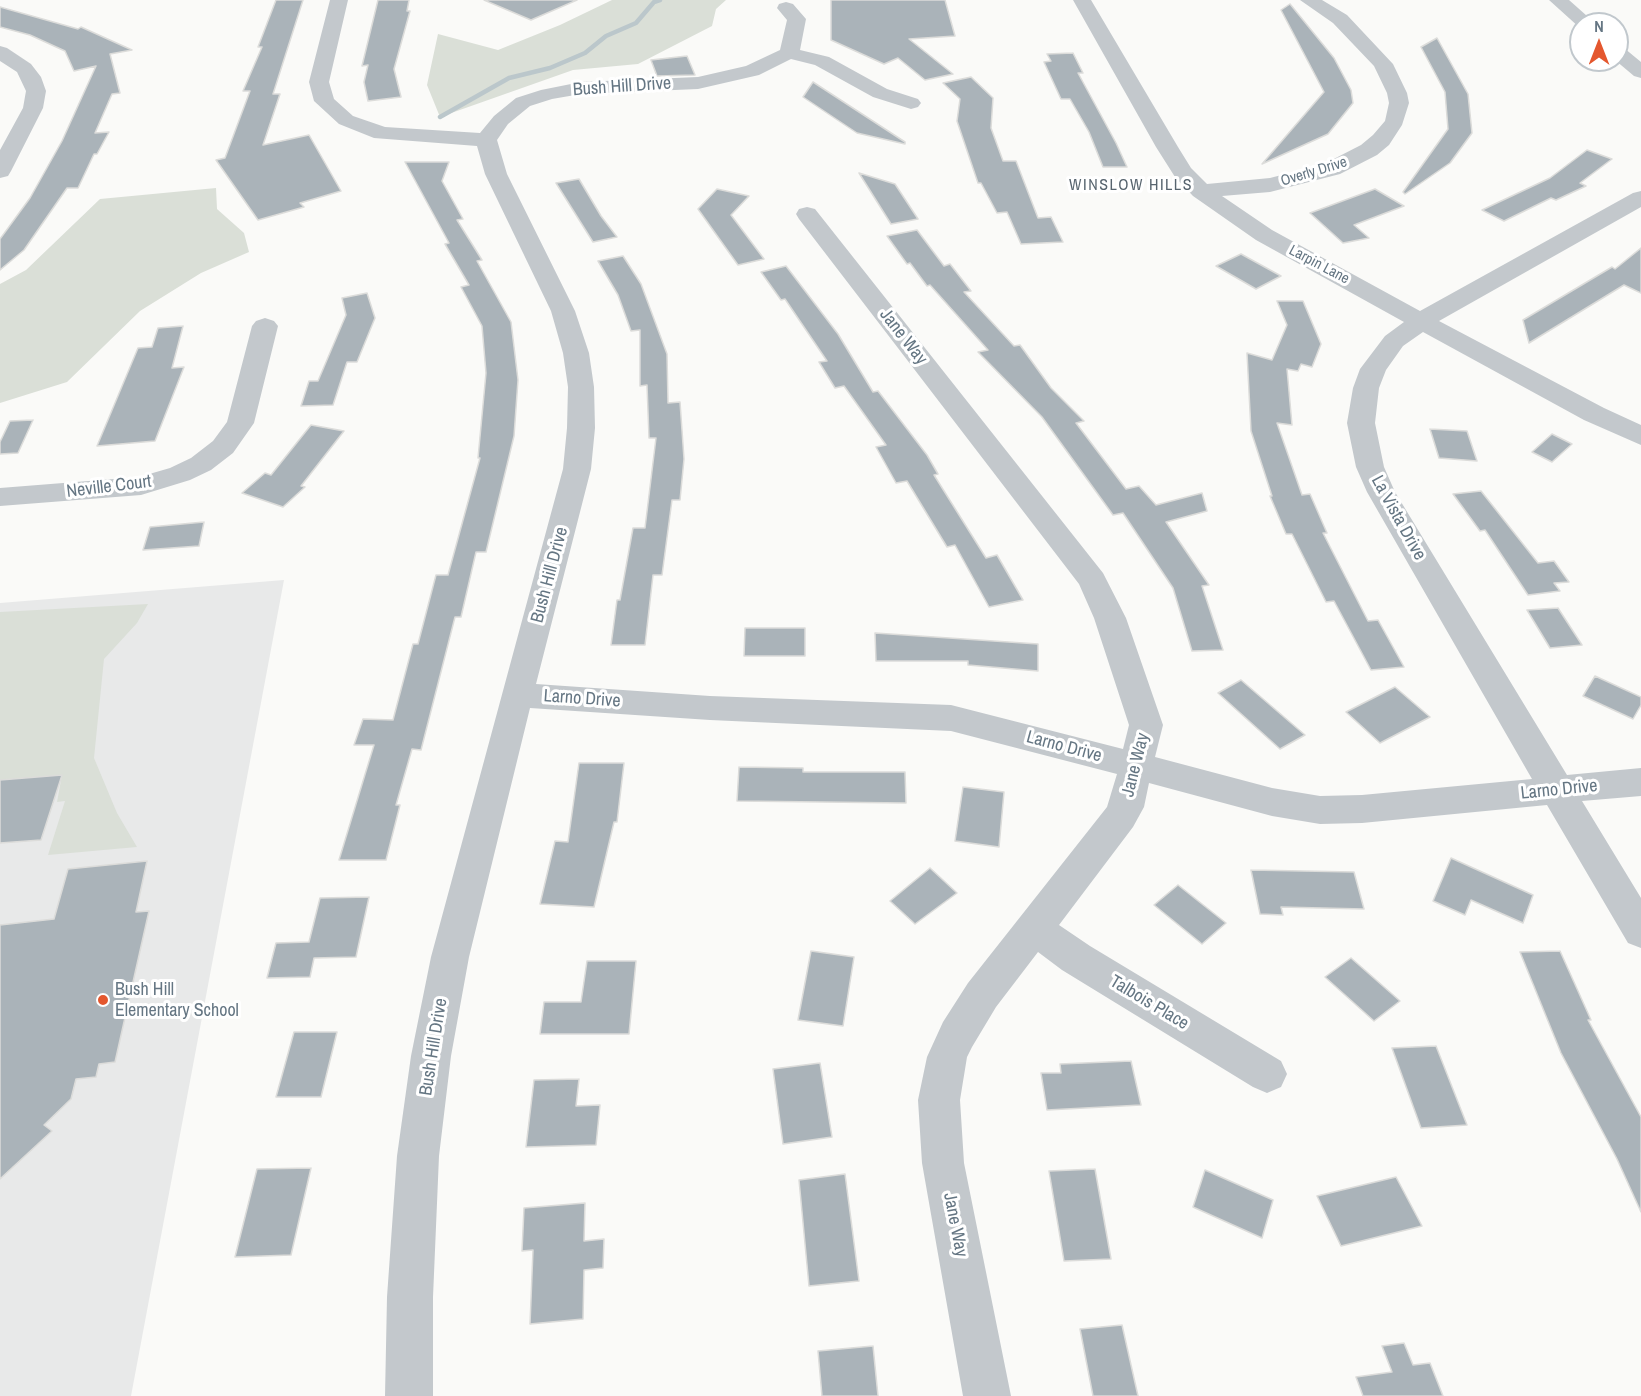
<!DOCTYPE html>
<html>
<head>
<meta charset="utf-8">
<style>
  body { margin:0 }
  #map { position:relative; width:1641px; height:1396px; overflow:hidden; background:#fafaf8; font-family:"Archivo Narrow",sans-serif }
  canvas { display:block }
  .north { position:absolute; left:1569px; top:12px; width:60px; height:60px; box-sizing:border-box; background:#fff; border:2px solid #c1c8cd; border-radius:50%; rotate:0deg; font-size:16px; font-weight:700; line-height:24px; text-align:center; color:#657683 }
  .north::after { content:''; display:block; margin:auto; width:21px; height:27px; background:#e4572e; clip-path:polygon(50% 0,100% 100%,50% 72%,0 100%) }
</style>
</head>
<body>
<div id="map">
<canvas width="1641" height="1396"></canvas>
<div class="north">N</div>
</div>
<script>
const context = document.querySelector('canvas').getContext('2d');
context.lineJoin = 'round';
function paint(path, color) { context.fillStyle = color; context.fill(path, 'evenodd'); }
const poly = rows => new Path2D(rows.map(r => 'M' + r).join(''));
function strokePath(path, color, width, dash) { context.strokeStyle = color; context.lineWidth = width; context.lineCap = dash ? 'butt' : 'round'; context.setLineDash(dash || []); context.stroke(path); }
function write(font, color, halo, rows, align = 'center') {
  context.font = font + ' "Archivo Narrow",sans-serif'; context.lineWidth = 6; context.setLineDash([]); context.textBaseline = 'middle'; context.strokeStyle = halo; context.fillStyle = color; for (const [text, x, y, turn = 0] of rows) {
    context.save(); context.translate(x, y); context.rotate((+turn || 0) * Math.PI / 180); context.textAlign = isNaN(turn) ? turn : align; if (halo) context.strokeText(text, 0, 0); context.fillText(text, 0, 0); context.restore();
  }
}
const built = poly([
  [284,580,131,1396,0,1396,0,603]
]);
const green = poly([
  [612,0,726,0,716,9,712,26,638,64,573,70,440,117,427,85,438,34,498,50,560,25],
  [216,188,217,209,244,233,249,252,201,273,140,311,67,382,0,403,0,284,26,270,100,199],
  [148,604,137,623,104,659,94,758,117,813,137,847,48,855,65,801,57,802,62,775,0,780,0,612]
]);
const stream = poly([
  [440,117,509,78,550,68,585,53,606,36,636,23,654,2,660,0]
]);
const building = poly([
  [276,0,303,0,273,94,280,94,263,145,309,135,341,191,300,203,304,207,258,220,216,160,225,158,250,91,243,91,262,47,258,47,276,0],
  [378,0,409,0,407,11,410,11,394,69,401,97,368,101,364,82,368,65,362,66,378,0],
  [484,0,577,0,531,20,484,0],
  [831,0,945,0,955,36,909,39,953,74,925,80,898,58,884,64,831,40,831,0],
  [1290,4,1334,58,1351,90,1353,103,1328,134,1262,164,1324,92,1281,10,1290,4],
  [0,7,78,29,81,27,132,50,110,54,120,93,112,94,95,133,109,132,97,154,94,154,78,188,67,188,24,250,0,270,0,239,30,198,62,141,96,66,74,71,65,51,30,35,0,27,0,7],
  [1437,38,1468,94,1472,133,1450,163,1405,194,1403,192,1448,129,1445,92,1421,47,1437,38],
  [1073,53,1083,73,1078,73,1116,143,1127,167,1103,167,1089,132,1070,99,1061,99,1044,62,1051,61,1047,54,1073,53],
  [687,56,695,75,657,76,651,60,687,56],
  [971,77,993,98,991,128,1003,161,1016,161,1038,218,1051,217,1063,242,1021,244,1007,212,997,213,981,183,978,183,957,121,960,99,943,83,971,77],
  [813,82,905,142,905,144,857,133,803,97,813,82],
  [1587,150,1612,159,1580,183,1586,186,1556,200,1551,198,1504,221,1482,210,1550,178,1587,150],
  [405,162,449,162,442,181,463,219,457,220,482,260,477,261,511,322,518,380,514,436,486,552,476,552,461,617,455,617,421,750,412,749,396,805,400,805,386,860,339,860,374,745,354,745,363,719,393,720,413,644,418,644,436,575,448,575,480,458,478,458,486,373,482,326,461,287,469,285,445,244,449,243,405,162],
  [859,173,895,184,918,219,891,224,859,173],
  [579,179,601,216,617,237,593,242,556,183,579,179],
  [717,189,749,196,731,215,764,259,738,265,698,209,717,189],
  [1375,189,1404,206,1354,225,1369,238,1343,243,1310,213,1375,189],
  [917,230,944,266,950,264,971,291,964,292,1014,346,1020,345,1051,388,1084,421,1076,423,1126,489,1139,486,1156,505,1202,493,1207,511,1166,522,1209,585,1202,586,1223,650,1192,651,1173,588,1123,513,1113,515,1042,417,978,352,988,350,930,285,927,286,910,263,907,264,887,236,917,230],
  [1641,248,1641,293,1624,285,1529,343,1523,320,1612,267,1615,269,1641,248],
  [1241,254,1281,276,1256,289,1216,266,1241,254],
  [623,256,641,284,667,354,668,403,680,402,684,459,680,500,672,500,662,575,653,575,645,645,611,645,617,600,620,600,633,528,645,528,656,438,649,438,647,385,640,386,640,330,631,331,618,295,598,261,623,256],
  [786,266,838,334,873,392,878,391,927,455,938,474,934,475,986,558,997,555,1023,600,989,607,955,545,947,547,907,481,896,483,876,447,886,445,844,386,835,388,819,362,827,361,785,299,781,300,761,272,786,266],
  [367,293,375,318,357,362,347,362,333,405,301,406,309,381,318,381,346,315,342,298,367,293],
  [1277,301,1303,301,1321,344,1312,367,1301,364,1298,371,1287,369,1292,425,1277,423,1302,495,1310,494,1327,533,1323,533,1368,621,1378,620,1404,667,1371,670,1334,601,1326,602,1292,534,1286,534,1270,496,1272,496,1251,431,1247,353,1272,360,1287,325,1277,301],
  [183,326,172,368,184,367,155,441,97,446,138,348,152,347,158,328,183,326],
  [33,420,18,453,0,454,0,442,10,421,33,420],
  [311,425,344,431,301,486,305,487,283,507,242,493,265,473,271,475,311,425],
  [1430,429,1467,431,1477,461,1439,458,1430,429],
  [1552,434,1572,444,1552,462,1532,452,1552,434],
  [1481,491,1538,563,1554,561,1569,582,1554,583,1560,591,1528,595,1485,530,1480,531,1453,494,1481,491],
  [204,522,199,546,143,550,150,527,204,522],
  [1558,608,1582,645,1550,648,1527,610,1558,608],
  [745,628,805,628,805,656,744,656,745,628],
  [875,633,1038,644,1038,671,968,665,968,661,876,661,875,633],
  [1595,676,1641,697,1641,705,1633,719,1583,696,1595,676],
  [1241,680,1305,735,1280,749,1218,693,1241,680],
  [1395,687,1430,717,1380,743,1346,712,1395,687],
  [579,763,624,763,617,822,614,822,594,907,540,904,555,841,568,842,579,763],
  [739,767,803,768,803,772,905,772,906,803,737,801,739,767],
  [62,775,41,840,0,843,0,780,62,775],
  [963,787,1004,792,999,847,955,841,963,787],
  [1451,858,1533,895,1523,923,1471,900,1465,915,1433,901,1451,858],
  [147,861,136,912,149,911,115,1062,99,1064,96,1077,76,1079,71,1099,44,1125,52,1131,0,1179,0,925,54,919,68,869,147,861],
  [930,868,957,893,915,924,890,901,930,868],
  [1251,870,1354,872,1364,909,1281,907,1283,915,1260,914,1251,870],
  [1178,885,1226,923,1202,944,1154,905,1178,885],
  [369,897,356,957,314,958,310,977,267,978,276,943,309,942,320,898,369,897],
  [811,951,854,957,843,1026,798,1020,811,951],
  [1560,951,1591,1020,1588,1020,1641,1117,1641,1212,1617,1159,1561,1053,1520,952,1560,951],
  [1351,958,1400,1001,1374,1021,1325,977,1351,958],
  [587,961,636,961,629,1034,540,1034,544,1002,581,1002,587,961],
  [294,1032,337,1032,321,1097,276,1097,294,1032],
  [1436,1046,1467,1125,1421,1128,1392,1048,1436,1046],
  [1131,1061,1141,1105,1047,1110,1041,1073,1061,1073,1060,1064,1131,1061],
  [820,1063,832,1137,783,1144,773,1069,820,1063],
  [579,1079,576,1106,600,1105,596,1145,526,1147,534,1080,579,1079],
  [311,1168,291,1255,235,1257,257,1169,311,1168],
  [1095,1169,1111,1259,1064,1261,1049,1171,1095,1169],
  [1205,1170,1273,1200,1262,1238,1193,1207,1205,1170],
  [845,1174,859,1281,809,1286,799,1180,845,1174],
  [1396,1177,1422,1226,1341,1246,1317,1196,1396,1177],
  [585,1203,584,1241,604,1239,603,1268,584,1270,583,1319,530,1324,533,1250,522,1251,524,1208,585,1203],
  [1122,1325,1138,1396,1093,1396,1080,1329,1122,1325],
  [1404,1343,1413,1365,1430,1363,1443,1396,1363,1396,1356,1377,1392,1372,1382,1346,1404,1343],
  [873,1346,878,1396,822,1396,818,1351,873,1346]
]);
const minor = poly([
  [330,0,348,0,329,82,334,99,353,116,385,127,480,133,494,116,516,98,541,90,581,82,698,77,746,66,780,50,787,20,777,8,779,4,786,2,793,4,806,19,800,50,829,57,887,89,918,99,921,103,918,107,911,109,873,97,815,65,791,59,759,75,698,89,581,94,552,99,530,106,508,124,497,140,507,174,575,311,589,353,594,387,595,428,591,469,536,684,710,696,951,705,1123,749,1129,725,1094,618,1079,584,799,219,796,214,799,209,807,207,815,209,1103,573,1126,618,1163,725,1155,757,1272,788,1320,796,1362,795,1532,779,1367,492,1356,467,1347,423,1353,388,1360,369,1385,336,1404,322,1256,240,1193,196,1175,177,1156,147,1073,0,1091,0,1178,147,1191,168,1207,184,1270,178,1324,164,1361,145,1373,135,1385,121,1389,103,1387,93,1374,66,1333,23,1300,0,1322,0,1347,15,1393,64,1407,93,1409,103,1402,125,1389,145,1377,155,1340,174,1270,192,1222,196,1272,230,1420,311,1633,193,1641,191,1641,207,1439,321,1604,408,1641,425,1641,445,1584,420,1423,332,1403,346,1386,370,1379,388,1375,423,1384,467,1395,492,1567,775,1641,768,1641,796,1582,801,1641,898,1641,948,1628,943,1547,805,1362,823,1320,824,1272,816,1149,783,1144,807,1133,827,1059,925,1090,946,1281,1061,1287,1074,1281,1087,1267,1093,1253,1087,1062,970,1038,952,996,1007,972,1047,967,1057,960,1100,964,1163,1011,1396,963,1396,922,1163,918,1100,927,1057,943,1022,968,983,1107,807,1117,774,951,731,710,720,530,708,469,957,451,1056,439,1156,433,1297,433,1396,385,1396,387,1297,397,1156,411,1056,431,957,563,469,567,428,568,387,563,353,551,311,485,174,477,146,374,138,339,124,314,101,309,82,330,0],
  [1549,0,1569,0,1596,24,1581,24,1580,28,1549,0],
  [0,46,7,48,31,64,41,77,46,91,43,108,11,171,8,176,0,178,0,150,23,108,26,91,17,72,0,61,0,46],
  [1617,46,1624,48,1641,62,1641,78,1634,76,1615,60,1617,60,1617,46],
  [265,318,274,321,278,326,254,423,233,453,211,470,190,480,141,495,0,506,0,488,139,477,170,468,191,458,213,441,227,422,252,326,256,321,265,318]
]);
const markers = [
  [103,1000,6,"#e4572e"]
];
const farStreetnames = [
  ["Overly Drive",1314,172,-17],
  ["Larpin Lane",1319,265,28]
];
const farNeighbourhoodnames = [
  ["WINSLOW HILLS",1131,186]
];
const streetNames = [
  ["Bush Hill Drive",622,87,-4],
  ["Jane Way",903,337,52],
  ["Neville Court",109,487,-7],
  ["La Vista Drive",1398,518,61],
  ["Bush Hill Drive",550,575,-75],
  ["Larno Drive",582,699,4],
  ["Larno Drive",1064,747,15],
  ["Jane Way",1136,765,-76],
  ["Larno Drive",1559,790,-6],
  ["Talbois Place",1149,1003,31],
  ["Bush Hill Drive",434,1047,-81],
  ["Jane Way",955,1225,79]
];
const poiNames = [
  ["Bush Hill",115,990],
  ["Elementary School",115,1011]
];
paint(built, '#e8e9e9');
paint(green, '#dadfd7');
strokePath(stream, '#bbc7cb', 4.5);
paint(building, '#aab3b9');
strokePath(building, '#dcdcda', 1.5);
paint(minor, '#c3c8cc');
for (const [x, y, r, color] of markers) { const dot = new Path2D(); dot.arc(x, y, r, 0, 2 * Math.PI); context.fillStyle = color; context.fill(dot); strokePath(dot, '#fff', 2); }
write('15px', '#657683', '#fff', farStreetnames);
context.letterSpacing = '1.5px';
write('16px', '#57646e', '#fff', farNeighbourhoodnames);
context.letterSpacing = '0px';
write('18px', '#657683', '#fff', streetNames);
write('18px', '#657683', '#fff', poiNames, 'left');
</script>
</body>
</html>
